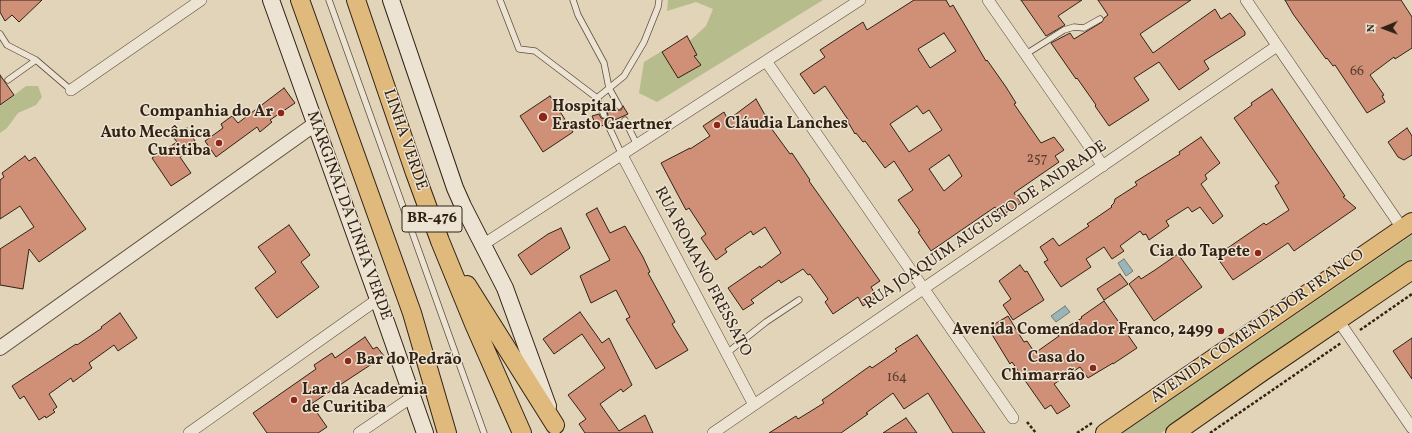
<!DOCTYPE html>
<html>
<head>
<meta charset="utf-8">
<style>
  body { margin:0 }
  #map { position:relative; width:1412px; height:433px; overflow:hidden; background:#e1d4b9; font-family:Vollkorn,serif }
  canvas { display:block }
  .north { position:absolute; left:1364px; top:8px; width:40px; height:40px; -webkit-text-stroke:3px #ece3d2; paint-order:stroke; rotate:269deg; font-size:11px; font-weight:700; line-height:16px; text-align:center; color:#312214 }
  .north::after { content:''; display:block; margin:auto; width:14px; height:18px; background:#312214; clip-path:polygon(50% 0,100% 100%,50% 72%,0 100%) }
</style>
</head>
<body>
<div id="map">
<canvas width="1412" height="433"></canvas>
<div class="north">N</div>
</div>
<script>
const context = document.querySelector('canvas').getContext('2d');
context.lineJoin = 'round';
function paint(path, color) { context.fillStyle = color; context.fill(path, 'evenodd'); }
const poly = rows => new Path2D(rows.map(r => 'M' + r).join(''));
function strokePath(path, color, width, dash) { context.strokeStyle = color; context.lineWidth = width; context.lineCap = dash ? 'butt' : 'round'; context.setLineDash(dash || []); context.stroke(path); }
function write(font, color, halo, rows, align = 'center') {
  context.font = font + ' Vollkorn,serif'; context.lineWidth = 3; context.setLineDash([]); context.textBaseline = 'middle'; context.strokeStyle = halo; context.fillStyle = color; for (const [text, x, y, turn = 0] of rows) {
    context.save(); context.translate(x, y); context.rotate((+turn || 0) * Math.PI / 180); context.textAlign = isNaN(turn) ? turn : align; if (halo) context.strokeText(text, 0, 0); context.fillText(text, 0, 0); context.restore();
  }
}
const green = poly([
  [668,0,823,0,657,102,639,93,644,62,662,51,683,47,706,26,713,9,696,2,667,11],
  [26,86,38,86,42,97,36,105,18,113,7,128,0,133,0,106],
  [1412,235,1412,259,1161,433,1123,433]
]);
const water = poly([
  [1124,259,1133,271,1126,276,1118,263,1124,259],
  [1065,306,1070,312,1056,322,1051,316,1065,306]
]);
const building = poly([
  [0,0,42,0,19,22,12,15,5,21,0,12,0,0],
  [914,0,946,0,950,7,953,5,986,61,987,60,1006,87,1016,103,1014,104,1041,143,1054,137,1064,150,1055,156,1059,162,1014,193,1021,203,1001,216,995,207,931,251,918,232,920,231,898,200,913,190,894,161,885,168,865,141,863,142,856,133,855,134,848,122,849,121,825,86,814,94,800,74,825,57,820,50,863,22,867,30,914,0],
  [944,33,956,51,930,68,918,49,944,33],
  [917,106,923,114,929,110,942,130,909,152,890,124,917,106],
  [949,155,962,176,944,191,929,169,949,155],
  [1021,0,1082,0,1058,16,1065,25,1046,36,1021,0],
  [1098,0,1191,0,1140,34,1153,53,1215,9,1221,19,1230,13,1245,32,1245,35,1204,61,1209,69,1179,90,1159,62,1134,78,1149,100,1109,126,1095,106,1096,105,1077,78,1076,79,1051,43,1070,33,1074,39,1102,22,1104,18,1108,15,1098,0],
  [1285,0,1401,0,1412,17,1412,48,1395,59,1394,57,1370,75,1384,95,1382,96,1385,102,1367,113,1335,65,1333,66,1327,58,1326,59,1293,14,1285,0],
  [687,36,697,55,694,56,701,65,678,78,662,52,687,36],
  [0,75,14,95,0,105,0,75],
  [284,88,295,103,270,120,272,122,260,132,257,127,216,157,205,141,223,128,221,124,232,116,238,123,284,88],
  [1272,89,1345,196,1343,197,1356,208,1294,251,1288,243,1233,280,1216,256,1264,223,1266,225,1289,210,1275,186,1279,183,1234,118,1252,105,1251,103,1272,89],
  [550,96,573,132,543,152,520,116,550,96],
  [756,99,765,115,763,117,790,154,792,153,810,180,809,181,880,281,871,287,877,297,863,306,858,297,833,314,825,302,828,299,810,274,808,275,803,269,781,283,779,280,751,300,754,303,743,310,728,288,760,266,761,268,781,253,765,227,753,235,751,231,725,249,727,252,716,260,701,238,706,234,689,208,686,210,661,163,690,148,690,149,710,136,703,126,724,112,728,120,756,99],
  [623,106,628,114,597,128,592,116,599,114,601,118,605,119,608,116,607,110,615,107,617,110,621,110,623,106],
  [187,128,198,146,180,157,191,173,171,186,152,158,177,142,173,137,187,128],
  [1407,128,1412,136,1412,155,1404,160,1398,157,1388,142,1407,128],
  [1201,137,1220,163,1205,175,1207,179,1201,184,1223,216,1213,224,1200,207,1192,212,1188,207,1166,221,1169,226,1149,240,1146,234,1143,235,1140,231,1120,246,1124,251,1112,259,1104,247,1086,259,1091,267,1061,287,1044,262,1048,260,1040,247,1053,238,1059,246,1089,226,1087,224,1112,207,1111,206,1114,203,1115,199,1137,185,1135,182,1180,154,1179,152,1201,137],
  [25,156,29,161,35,157,86,229,39,262,29,249,23,289,0,285,0,249,34,227,20,206,0,219,0,180,4,177,2,173,25,156],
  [597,208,610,233,625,226,643,257,650,272,648,273,675,322,672,324,688,350,656,369,626,319,630,317,616,290,591,303,580,276,610,260,586,214,597,208],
  [289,225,310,255,301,262,319,287,277,318,255,288,276,272,258,247,289,225],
  [561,228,570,248,531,275,518,255,548,234,561,228],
  [1178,254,1202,287,1154,321,1129,284,1139,276,1141,279,1155,270,1178,254],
  [1020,265,1025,272,1027,271,1044,300,1013,320,1003,305,1011,299,999,281,1020,265],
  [1120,274,1128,284,1104,300,1097,289,1120,274],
  [1104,301,1137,348,1113,364,1113,363,1088,378,1080,367,1054,384,1070,406,1057,414,1051,405,1045,409,1012,362,1010,364,988,328,1008,316,1024,342,1027,341,1035,353,1059,336,1057,333,1082,318,1081,317,1104,301],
  [580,312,602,343,609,338,632,385,623,392,621,389,600,404,619,431,645,415,653,433,585,433,579,424,586,419,568,395,605,368,582,334,554,354,543,339,580,312],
  [120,313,137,338,118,351,114,345,89,363,92,368,73,382,71,378,49,394,57,407,53,410,55,412,46,418,45,416,39,420,24,396,20,399,12,386,76,344,77,345,102,328,101,327,120,313],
  [917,335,985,433,953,433,928,393,904,409,893,393,866,413,868,414,841,433,769,433,796,416,798,419,824,403,822,400,828,396,870,366,872,368,897,351,895,349,917,335],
  [365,337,373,349,377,347,384,356,311,404,327,427,318,433,267,433,253,413,316,369,314,365,332,353,335,358,365,337],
  [1412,338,1412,379,1393,351,1412,338],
  [906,418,917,433,883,433,906,418]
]);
const path = poly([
  [1360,330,1412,294],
  [1027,422,1036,433],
  [1077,433,1092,423],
  [1210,433,1341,343]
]);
const service = poly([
  [329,0,484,433],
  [500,0,519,49,535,51,597,98,624,76,644,42,658,7,659,0],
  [573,0,578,15,604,63,609,88,619,106],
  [0,34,7,45,36,60,8,80],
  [1026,54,1064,30,1074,27,1084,28,1100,19],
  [36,60,71,90],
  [597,98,604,115],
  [625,120,637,145],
  [609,127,622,155],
  [727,353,766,322,799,300]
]);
const minor = poly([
  [988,0,1103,166],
  [1246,0,1402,228],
  [766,61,1013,418],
  [71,90,201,0],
  [622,155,754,405],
  [484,244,860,0],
  [1338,320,1412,428],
  [189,433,378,299],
  [359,433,412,397],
  [713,433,1277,46]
]);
const tertiary = poly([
  [0,348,315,124]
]);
const secondary = poly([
  [271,0,378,299,425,433],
  [391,0,455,188,463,206,505,288,548,406]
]);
const trunk = poly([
  [300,0,412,313,447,433],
  [356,0,415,173,440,241,474,324,522,433],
  [467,285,555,425],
  [1105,433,1412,222],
  [1175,433,1262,372,1412,270]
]);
const markers = [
  [281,113,4,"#8f2418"],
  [543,117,5,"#8f2418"],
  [717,125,4,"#8f2418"],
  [219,143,4,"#8f2418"],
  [1258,253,4,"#8f2418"],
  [1221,331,4,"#8f2418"],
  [348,361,4,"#8f2418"],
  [1093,368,4,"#8f2418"],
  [294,400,4,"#8f2418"]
];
const numberNames = [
  ["66",1357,72],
  ["257",1037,159],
  ["164",897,378]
];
const shields = [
  [432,219,60]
];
const shieldNames = [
  ["BR-476",432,219]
];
const poiNames = [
  ["Hospital",552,108,"left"],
  ["Erasto Gaertner",552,126,"left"],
  ["Companhia do Ar",273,113],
  ["Cláudia Lanches",725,125,"left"],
  ["Auto Mecânica",211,134],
  ["Curitiba",211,152],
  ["Cia do Tapete",1250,253],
  ["Avenida Comendador Franco, 2499",1213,331],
  ["Casa do",1085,359],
  ["Chimarrão",1085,377],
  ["Bar do Pedrão",356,361,"left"],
  ["Lar da Academia",302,391,"left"],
  ["de Curitiba",302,409,"left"]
];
const streetNames = [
  ["LINHA VERDE",404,140,71],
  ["MARGINAL DA LINHA VERDE",348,216,70],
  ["RUA JOAQUIM AUGUSTO DE ANDRADE",986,226,-34],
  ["RUA ROMANO FRESSATO",702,272,62],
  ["AVENIDA COMENDADOR FRANCO",1258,327,-35]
];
paint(green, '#b7bc8c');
paint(water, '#99b5ba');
strokePath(water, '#6f7a78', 1);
paint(building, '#cf9077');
strokePath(building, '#312214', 1);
strokePath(service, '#5d4e3d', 7);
strokePath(minor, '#5d4e3d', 12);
strokePath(tertiary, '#5d4e3d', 16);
strokePath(secondary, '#312214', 18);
strokePath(trunk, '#312214', 20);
strokePath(path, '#312214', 2.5, [3, 2]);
strokePath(service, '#ece3d2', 5.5);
strokePath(minor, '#ece3d2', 11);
strokePath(tertiary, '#ece3d2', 14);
strokePath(secondary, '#ece3d2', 16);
strokePath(trunk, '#e0ba7c', 18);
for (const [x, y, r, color] of markers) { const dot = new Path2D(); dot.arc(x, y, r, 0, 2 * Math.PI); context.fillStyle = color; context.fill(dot); strokePath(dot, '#ece3d2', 1.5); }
write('14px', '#583e2d', null, numberNames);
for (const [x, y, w] of shields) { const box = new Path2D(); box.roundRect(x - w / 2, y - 13, w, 26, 3); context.fillStyle = '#ece3d2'; context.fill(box); strokePath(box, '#312214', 1); }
write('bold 15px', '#312214', null, shieldNames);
write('bold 16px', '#312214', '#ece3d2', poiNames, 'right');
write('16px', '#312214', '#ece3d2', streetNames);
</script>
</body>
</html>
